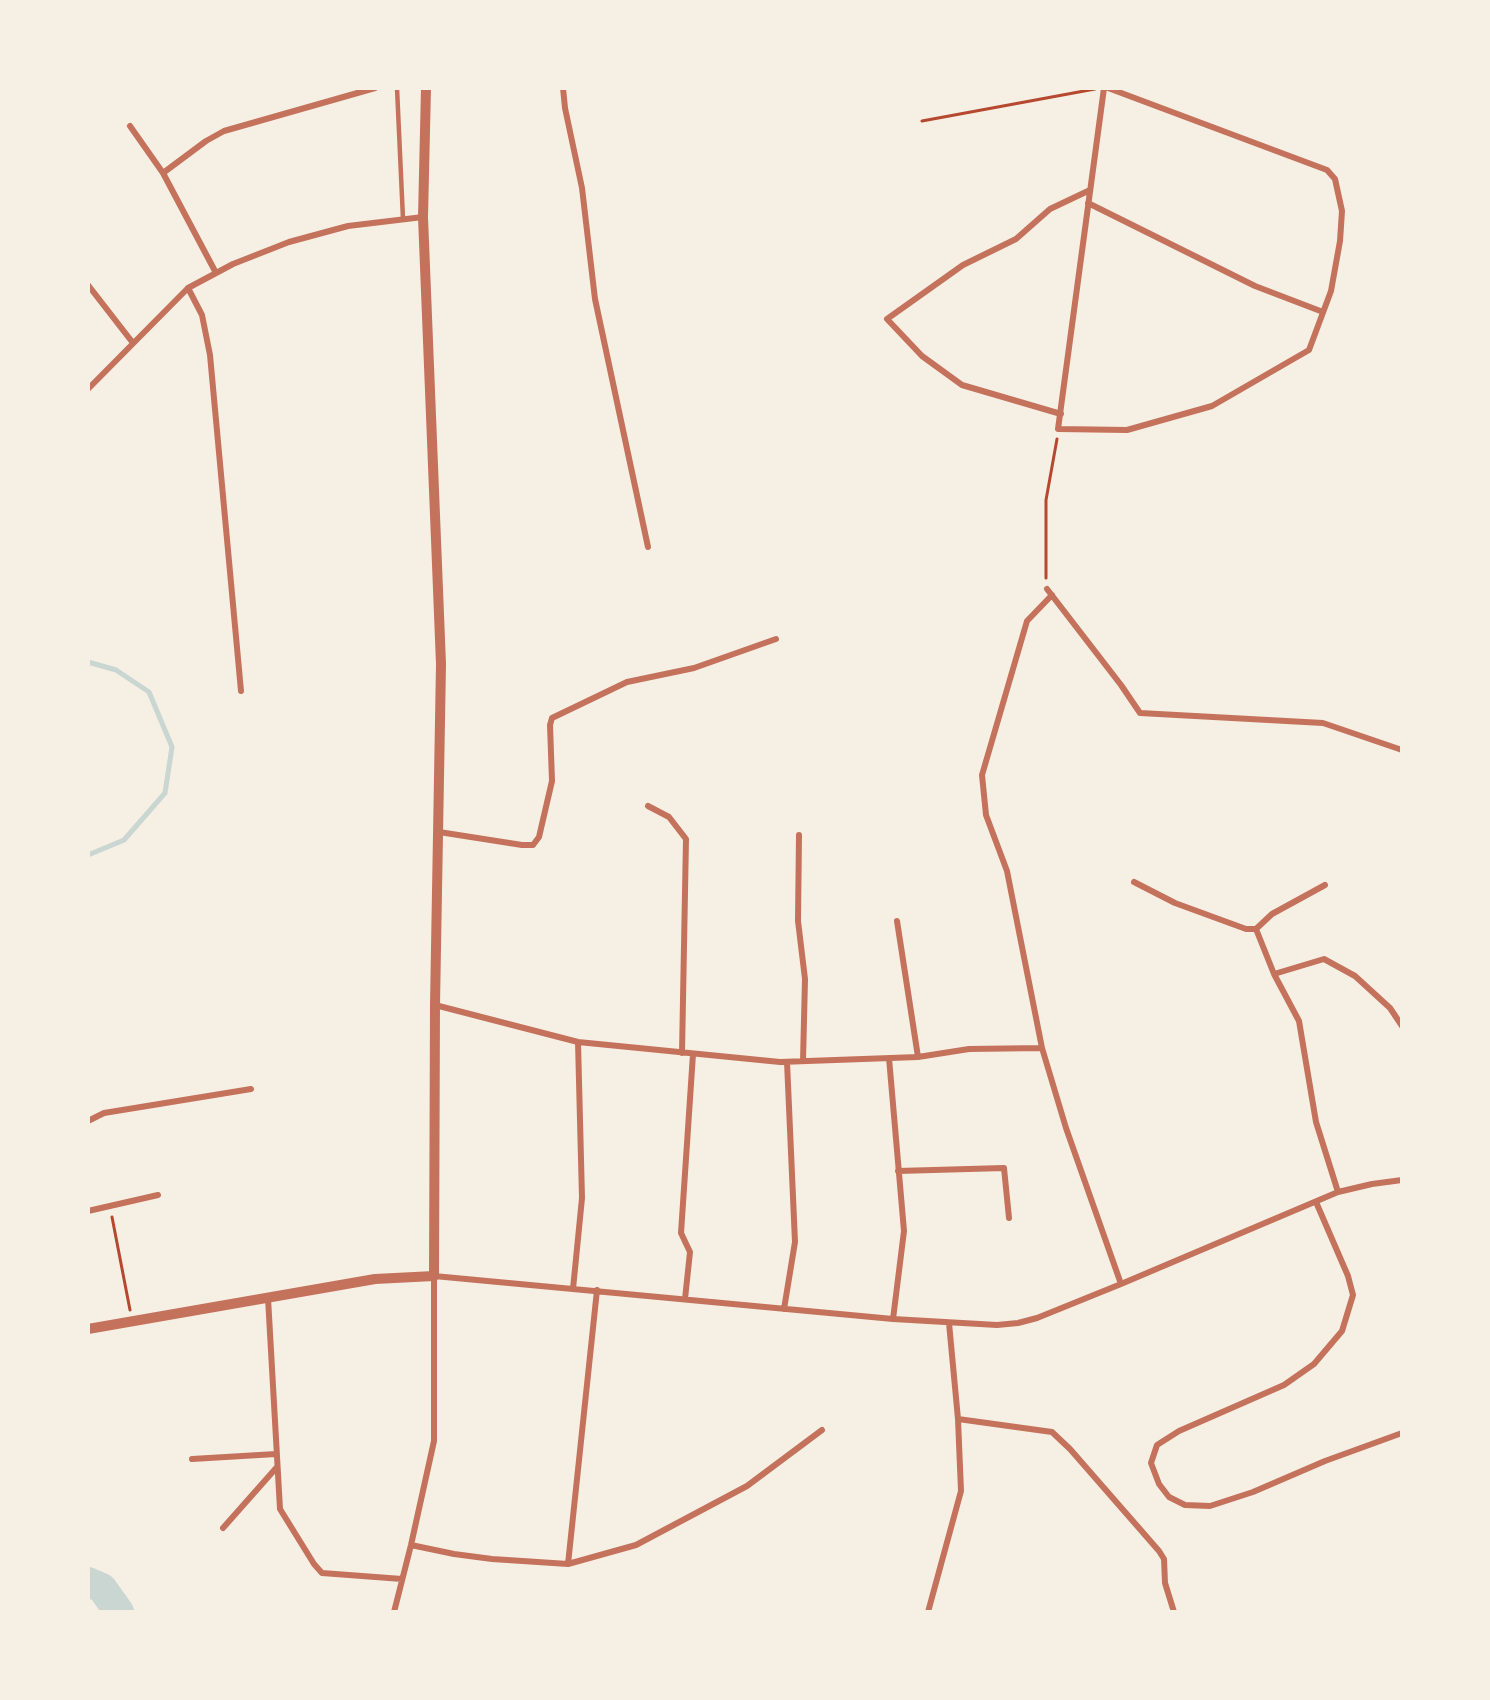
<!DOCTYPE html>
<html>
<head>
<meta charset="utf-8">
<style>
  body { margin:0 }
  #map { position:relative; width:1490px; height:1700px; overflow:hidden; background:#f6efe4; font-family:"PT Serif",serif }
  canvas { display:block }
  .frame { position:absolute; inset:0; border:90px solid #f6efe4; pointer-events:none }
</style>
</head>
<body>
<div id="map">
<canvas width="1490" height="1700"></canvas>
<div class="frame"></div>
</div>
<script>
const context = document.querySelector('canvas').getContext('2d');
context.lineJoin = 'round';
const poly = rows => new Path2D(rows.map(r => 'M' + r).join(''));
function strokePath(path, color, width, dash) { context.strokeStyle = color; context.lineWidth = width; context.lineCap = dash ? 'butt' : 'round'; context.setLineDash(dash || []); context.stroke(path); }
const stream = poly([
  [88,662,116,670,149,692,172,747,165,793,124,840,88,855]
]);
const river = poly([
  [88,1582,102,1588,119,1612]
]);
const path = poly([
  [922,121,1095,89],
  [1046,578,1046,500,1057,439],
  [112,1217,130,1310]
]);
const service = poly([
  [397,88,403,219]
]);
const minor = poly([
  [563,88,565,108,582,188,595,299,648,547],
  [1104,88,1058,429,1127,430,1212,406,1309,350,1331,291,1340,241,1342,211,1335,179,1327,170,1108,88],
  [130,126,163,173,216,273],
  [163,173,206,141,224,131,375,88],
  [1088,203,1255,286,1323,312],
  [88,285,133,343],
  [188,288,202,315,210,355,241,691],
  [88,389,188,288,233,264,289,242,348,226,423,217],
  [1061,414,962,385,922,356,887,319,963,265,1016,239,1050,209,1090,190],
  [1047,589,1121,685,1140,713,1323,723,1402,750],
  [1052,595,1027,621,982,775,986,815,1007,871,1042,1048,1066,1128,1121,1284],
  [648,806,669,817,686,839,682,1053],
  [439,832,522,845,533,845,539,837,552,781,550,725,552,718,627,682,694,668,776,639],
  [799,835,798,921,805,979,803,1061],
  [1134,882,1175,903,1246,929,1256,929,1272,914,1325,885],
  [897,921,918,1057],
  [1256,929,1274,974,1299,1021,1316,1122,1338,1192],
  [1274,974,1324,959,1355,976,1390,1008,1402,1026],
  [435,1005,578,1042,780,1062,918,1057,969,1049,1042,1048],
  [889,1058,904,1231,893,1319],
  [88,1121,104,1113,251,1089],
  [898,1171,1004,1168,1009,1218],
  [1316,1202,1348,1276,1353,1295,1342,1331,1314,1364,1284,1385,1179,1431,1157,1445,1151,1463,1159,1484,1169,1497,1185,1505,1210,1506,1253,1492,1325,1461,1402,1433],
  [88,1211,158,1195],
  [573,1289,582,1198,578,1042],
  [268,1298,280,1509,314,1564,322,1573,402,1579],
  [685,1299,690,1252,681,1233,693,1054],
  [784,1309,795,1242,787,1062],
  [958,1419,1052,1432,1070,1449,1159,1551,1164,1559,1165,1583,1174,1612],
  [192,1459,276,1454],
  [223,1528,277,1467],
  [411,1545,454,1554,492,1559,568,1564,636,1545,747,1486,822,1430],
  [568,1564,597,1290],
  [394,1612,411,1545,434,1441,434,1276,893,1319,997,1325,1018,1323,1037,1318,1121,1284,1338,1192,1372,1184,1402,1180],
  [928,1612,961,1491,958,1419,949,1323]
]);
const tertiary = poly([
  [88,1329,375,1279,434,1276,435,1005,441,664,423,217,426,88]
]);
strokePath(stream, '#c9d6d2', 5);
strokePath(river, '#c9d6d2', 30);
strokePath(path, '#b5482f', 3);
strokePath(service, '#c5725c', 4.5);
strokePath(minor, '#c5725c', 6);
strokePath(tertiary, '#c5725c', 10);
</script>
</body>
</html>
